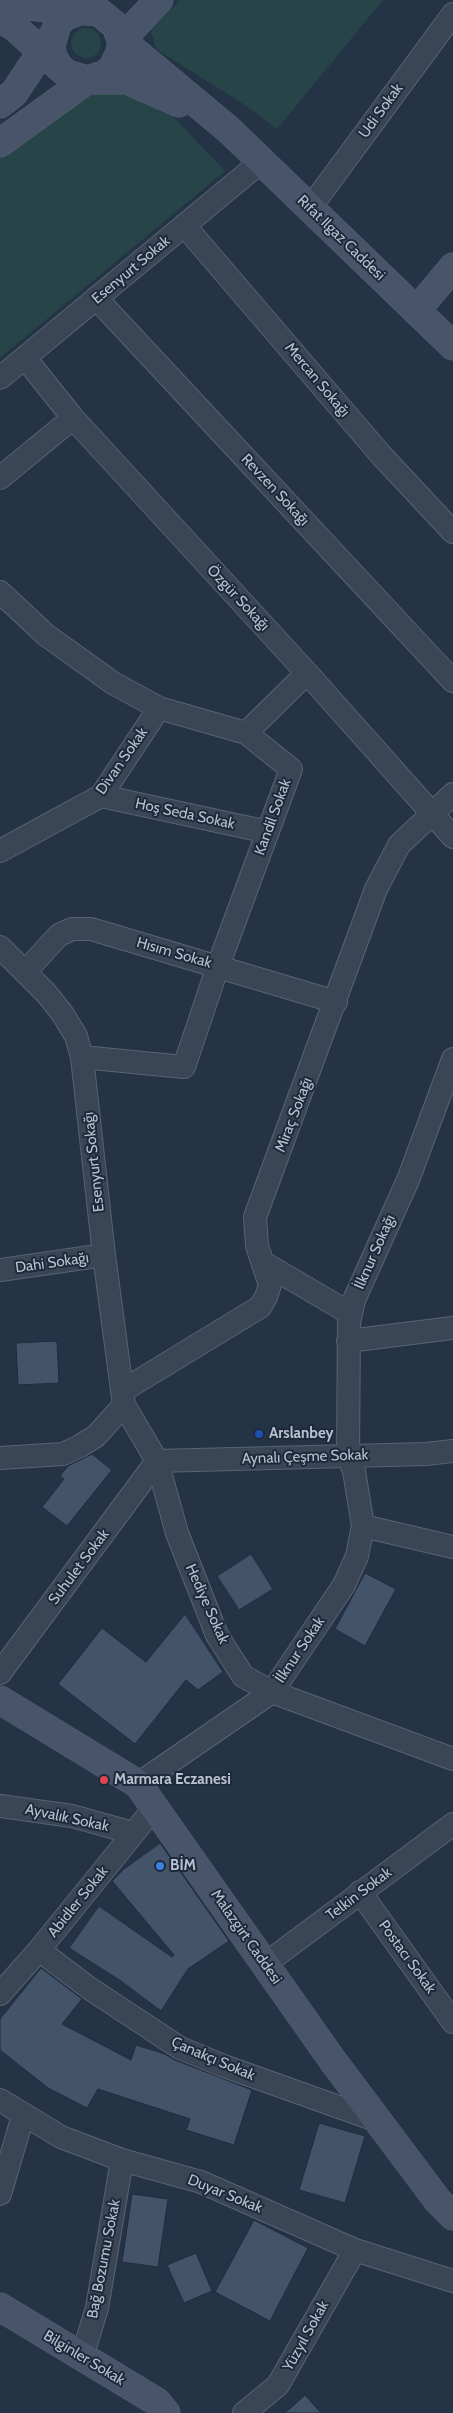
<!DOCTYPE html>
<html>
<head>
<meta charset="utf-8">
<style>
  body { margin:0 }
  canvas { display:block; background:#253347 }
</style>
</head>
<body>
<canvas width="453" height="2413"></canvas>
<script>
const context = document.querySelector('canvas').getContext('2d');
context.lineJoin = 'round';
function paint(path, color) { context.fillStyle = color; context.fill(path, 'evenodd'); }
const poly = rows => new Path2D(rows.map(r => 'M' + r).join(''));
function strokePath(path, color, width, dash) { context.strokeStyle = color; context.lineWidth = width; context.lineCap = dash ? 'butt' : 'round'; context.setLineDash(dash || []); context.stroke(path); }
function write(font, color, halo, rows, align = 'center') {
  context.font = font + ' Cabin,sans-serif'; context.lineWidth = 4; context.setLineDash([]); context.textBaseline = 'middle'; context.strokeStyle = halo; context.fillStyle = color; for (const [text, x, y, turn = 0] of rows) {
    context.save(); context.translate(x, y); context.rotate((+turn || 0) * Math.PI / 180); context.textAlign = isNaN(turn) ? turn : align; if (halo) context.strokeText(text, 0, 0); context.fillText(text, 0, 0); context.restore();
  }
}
const green = poly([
  [180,0,383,0,277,129,239,101,159,51,155,46,151,30],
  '71 43a15 15 0 1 1 30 0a15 15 0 1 1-30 0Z',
  [126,88,167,110,225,171,0,358,0,153,90,90]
]);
const building = poly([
  [57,1341,59,1383,18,1385,16,1343,57,1341],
  [92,1454,112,1470,67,1526,42,1507,64,1479,60,1476,68,1466,92,1454],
  [251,1554,273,1589,239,1610,217,1576,251,1554],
  [365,1573,396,1589,365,1646,335,1629,365,1573],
  [185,1614,223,1672,198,1690,186,1680,135,1744,58,1684,102,1628,146,1662,185,1614],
  [160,1843,229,1941,188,1969,161,2011,121,1981,69,1948,99,1906,172,1957,174,1955,112,1881,124,1869,160,1843],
  [41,1968,82,1999,62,2024,131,2060,136,2045,165,2054,175,2060,252,2090,234,2145,186,2130,190,2119,98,2089,87,2108,48,2088,0,2050,0,2019,41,1968],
  [319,2123,365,2136,345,2203,299,2190,319,2123],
  [132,2194,168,2199,158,2267,122,2262,132,2194],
  [254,2220,308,2248,270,2321,215,2292,254,2220],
  [196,2253,212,2291,184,2303,167,2265,196,2253],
  [305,2395,321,2413,285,2413,305,2395]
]);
const street = poly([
  [310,208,453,14],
  [184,225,381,455,453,532],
  [96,298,453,681],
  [25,358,73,418,307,673,453,837],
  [0,378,262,161],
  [0,478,73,418],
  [0,592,46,635,113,683,159,708,246,733,291,769,218,966,184,1067,82,1057],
  [246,733,307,673],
  [101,796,268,832],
  [0,851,101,796,159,708],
  [0,947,46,993,62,1013,76,1036,82,1057,104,1255,124,1405,157,1461,177,1533,217,1635,243,1676,272,1692,453,1759],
  [25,972,59,935,72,929,91,929,336,1002],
  [264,1263,351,1314],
  [0,1270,104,1255],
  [348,1341,453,1328],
  [122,1391,260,1307,266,1297,270,1285,257,1246,255,1217,376,889,399,845,453,794],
  [0,1458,63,1454,80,1446,96,1436,124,1405],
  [157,1461,426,1454,453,1451],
  [363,1526,453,1547],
  [0,1673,157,1461],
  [138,1784,272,1692,344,1585,357,1556,363,1526,354,1471,348,1456,349,1323,354,1300,408,1180,453,1059],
  [0,1806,72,1816,133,1833],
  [360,1892,453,2022],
  [39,1950,89,1988,180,2048,224,2066,378,2121],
  [265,1964,453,1824],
  [0,1994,39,1950,154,1808],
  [0,2100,61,2137,122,2160,201,2182,355,2250,453,2281],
  [0,2194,23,2116],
  [82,2357,97,2308,122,2160],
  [244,2413,278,2385,355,2250]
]);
const secondary = poly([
  [0,8,25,6,99,12,116,26,121,40,121,50,113,67,106,74,87,80,0,143],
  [0,19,13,26,67,74,87,80,127,80,179,103],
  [121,40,229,130,453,346],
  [121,40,159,0],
  [59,67,53,57,51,46,57,25,64,17,87,8],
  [0,104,14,93,50,39],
  [416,311,453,267],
  [0,1700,138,1784,333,2061,438,2201,453,2216],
  [0,2307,157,2402,166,2413]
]);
const markers = [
  [259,1434,5,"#1a4fb4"],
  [104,1780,5,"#e0444e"],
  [160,1866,5,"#3f7fe0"]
];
const streetNames = [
  ["Udi Sokak",381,111,-54],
  ["Rıfat Ilgaz Caddesi",341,238,44],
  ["Esenyurt Sokak",131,270,-40],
  ["Mercan Sokağı",317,380,50],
  ["Revzen Sokağı",275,490,47],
  ["Özgür Sokağı",238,598,47],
  ["Divan Sokak",122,761,-55],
  ["Hoş Seda Sokak",185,814,12],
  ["Kandil Sokak",273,817,-70],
  ["Hısım Sokak",174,953,16],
  ["Miraç Sokağı",294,1115,-69],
  ["Esenyurt Sokağı",94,1162,-96],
  ["İlknur Sokağı",375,1252,-66],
  ["Dahi Sokağı",52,1263,-8],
  ["Aynalı Çeşme Sokak",305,1457,-2],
  ["Suhulet Sokak",79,1567,-53],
  ["Hediye Sokak",207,1604,66],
  ["İlknur Sokak",300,1650,-56],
  ["Ayvalık Sokak",67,1818,12],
  ["Telkin Sokak",359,1894,-37],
  ["Abidler Sokak",78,1902,-51],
  ["Malazgirt Caddesi",246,1937,55],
  ["Postacı Sokak",407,1957,54],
  ["Çanakçı Sokak",213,2059,23],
  ["Duyar Sokak",225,2194,22],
  ["Bağ Bozumu Sokak",104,2259,-79],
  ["Yüzyıl Sokak",306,2336,-61],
  ["Bilginler Sokak",84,2358,31]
];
const poiNames = [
  ["Arslanbey",269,1434],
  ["Marmara Eczanesi",114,1780],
  ["BİM",170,1866]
];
paint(green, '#274448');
paint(building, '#435369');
strokePath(building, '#202c3d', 1);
strokePath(street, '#586373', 24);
strokePath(secondary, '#586373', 29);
strokePath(street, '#3a4556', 22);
strokePath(secondary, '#475469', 28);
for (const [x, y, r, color] of markers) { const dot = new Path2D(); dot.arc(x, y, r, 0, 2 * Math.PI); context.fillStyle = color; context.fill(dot); strokePath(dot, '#1e2a3c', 2); }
write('15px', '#b8c1cf', '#1e2a3c', streetNames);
write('bold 15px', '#b8c1cf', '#1e2a3c', poiNames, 'left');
</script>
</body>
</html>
